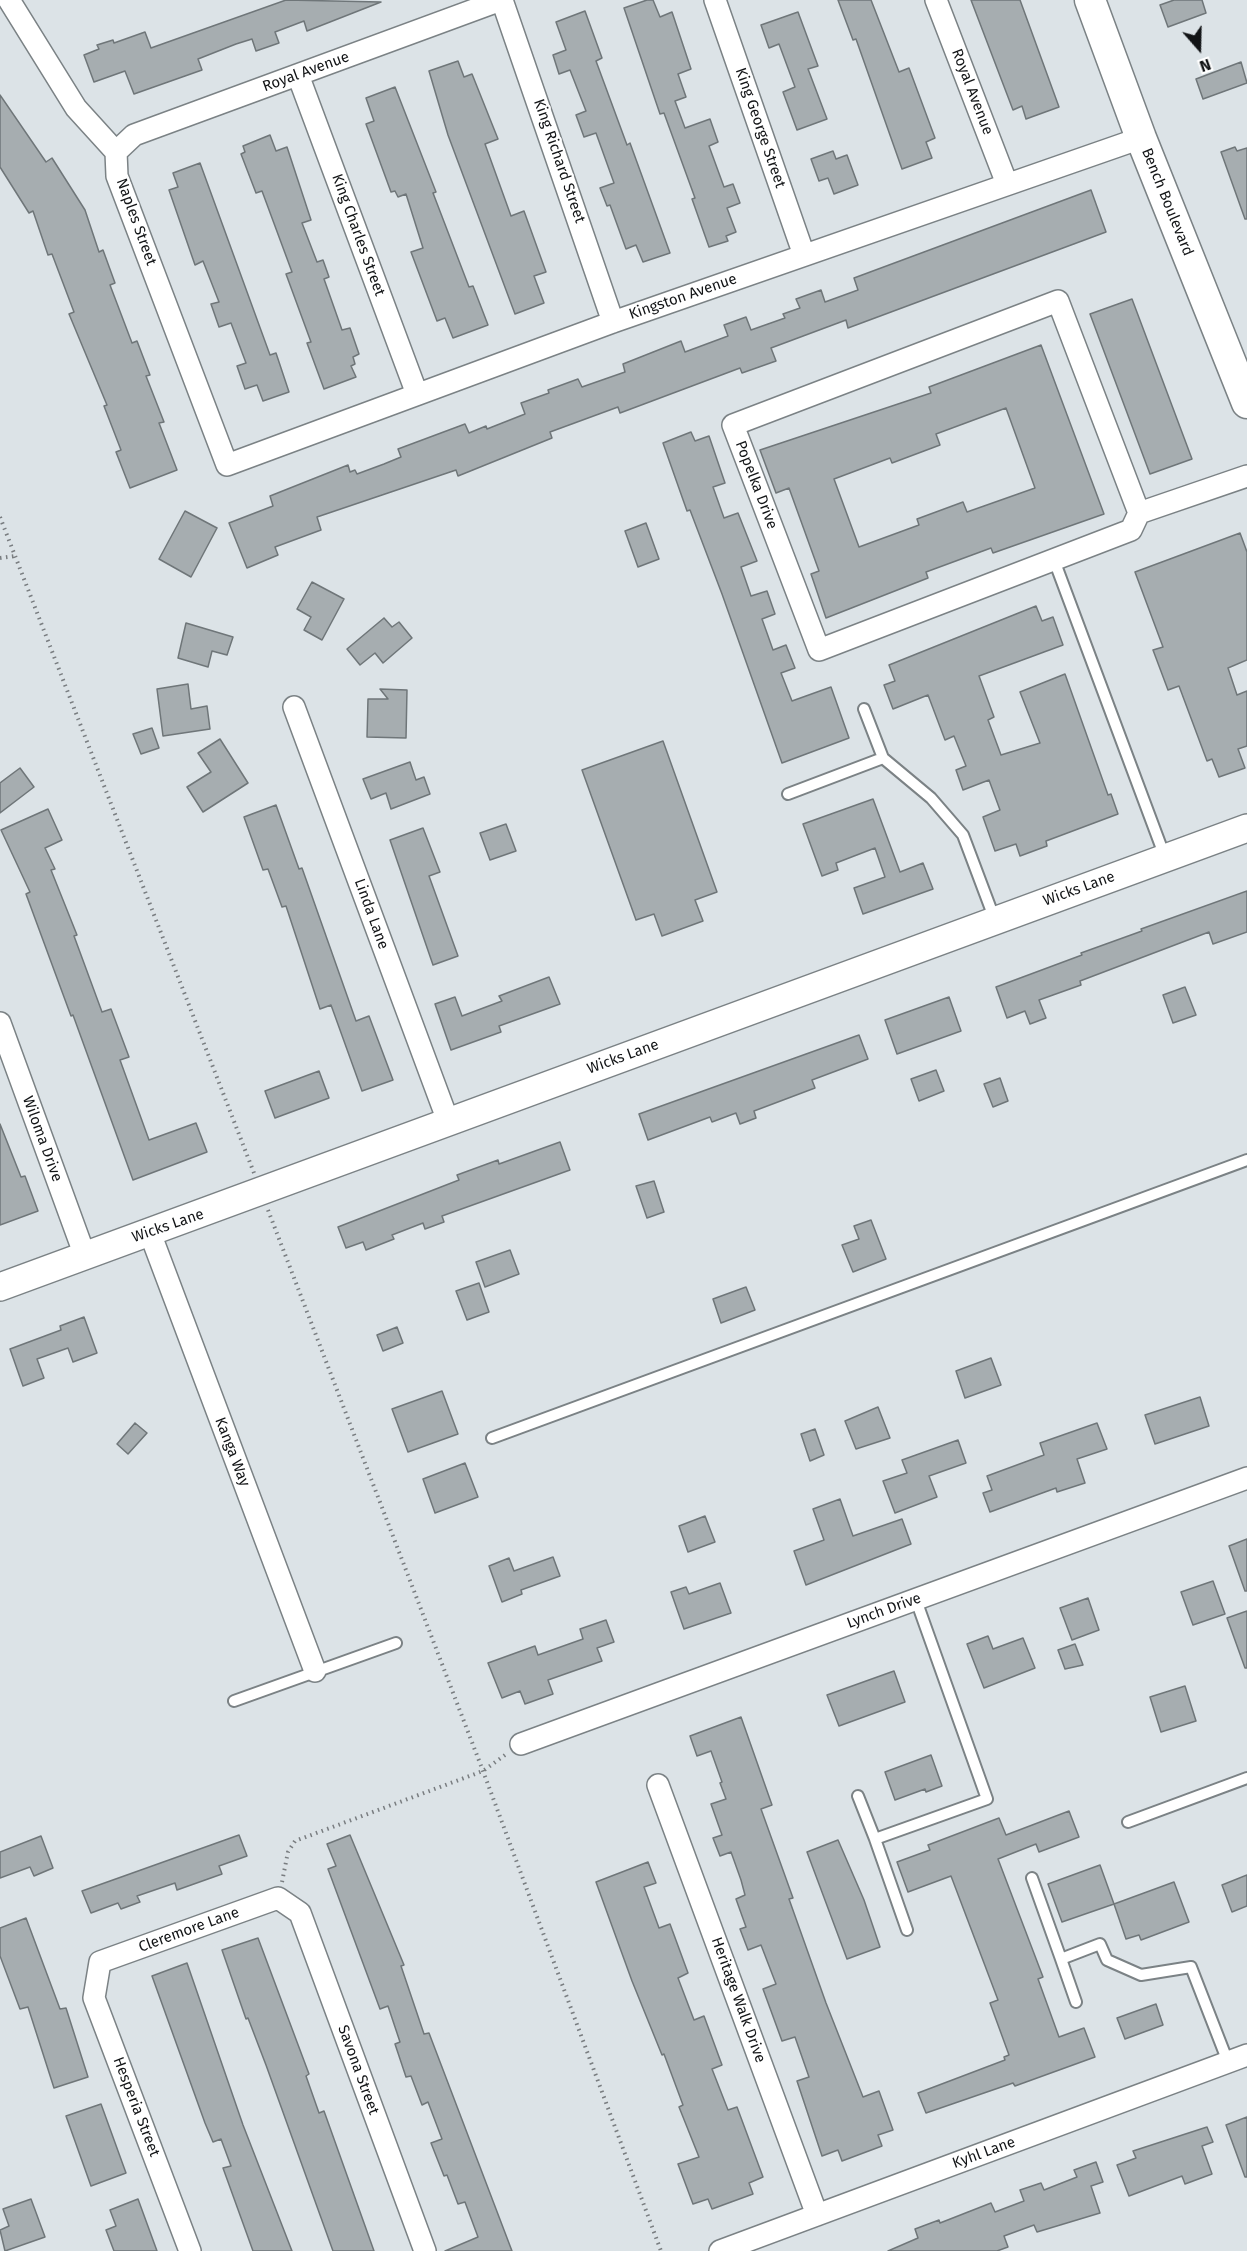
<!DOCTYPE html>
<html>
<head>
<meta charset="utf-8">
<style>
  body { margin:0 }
  #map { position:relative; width:1247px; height:2251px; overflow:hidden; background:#dce3e7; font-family:"Fira Sans",sans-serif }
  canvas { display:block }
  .north { position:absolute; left:1169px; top:18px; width:60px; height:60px; -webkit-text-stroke:4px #fff; paint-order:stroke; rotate:160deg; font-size:16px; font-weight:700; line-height:24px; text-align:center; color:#121416 }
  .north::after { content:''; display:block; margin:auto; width:21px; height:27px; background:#121416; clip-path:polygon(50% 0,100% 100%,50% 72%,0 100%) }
</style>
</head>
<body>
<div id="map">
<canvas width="1247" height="2251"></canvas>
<div class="north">N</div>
</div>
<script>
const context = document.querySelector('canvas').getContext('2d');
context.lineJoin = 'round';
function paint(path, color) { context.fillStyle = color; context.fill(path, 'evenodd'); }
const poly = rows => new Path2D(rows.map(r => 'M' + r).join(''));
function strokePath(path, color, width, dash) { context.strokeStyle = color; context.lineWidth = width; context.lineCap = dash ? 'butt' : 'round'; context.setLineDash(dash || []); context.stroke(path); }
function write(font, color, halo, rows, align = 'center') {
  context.font = font + ' "Fira Sans",sans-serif'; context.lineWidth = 4.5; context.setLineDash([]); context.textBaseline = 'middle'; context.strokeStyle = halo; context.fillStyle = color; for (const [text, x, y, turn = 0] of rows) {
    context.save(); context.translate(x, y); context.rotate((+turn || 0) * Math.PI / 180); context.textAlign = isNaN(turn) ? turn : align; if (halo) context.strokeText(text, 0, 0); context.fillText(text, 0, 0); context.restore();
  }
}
const building = poly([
  [286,0,381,2,307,31,304,21,275,32,279,43,256,51,252,39,236,44,198,59,202,70,134,94,125,71,94,82,84,55,99,49,97,45,113,40,114,43,145,32,151,48,286,0],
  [647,0,653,0,660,17,672,12,691,69,678,74,686,97,675,101,685,128,710,119,718,142,709,146,724,187,733,184,740,203,727,208,736,232,726,236,728,241,709,247,692,199,695,198,664,113,660,114,624,8,647,0],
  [838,0,871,0,899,72,909,68,935,138,926,142,932,158,902,169,856,39,853,40,838,0],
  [971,0,1020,0,1059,107,1026,119,1022,106,1013,110,971,0],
  [1174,0,1202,0,1206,13,1168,27,1160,5,1174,0],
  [585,11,602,58,596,61,627,145,630,143,670,253,643,262,636,245,626,249,610,205,607,206,600,188,614,183,596,133,584,137,576,115,586,111,570,70,559,74,553,55,566,50,556,22,585,11],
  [798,12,818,66,808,69,827,119,797,130,783,92,795,87,779,44,769,48,761,25,798,12],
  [458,61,464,77,472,74,498,139,485,144,511,216,524,211,546,272,534,276,544,303,515,314,448,135,429,71,458,61],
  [1241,62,1247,83,1203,99,1196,79,1241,62],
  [395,87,436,192,433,193,469,287,473,286,488,325,453,338,445,318,437,321,411,252,423,248,406,194,398,197,395,191,391,192,366,124,374,121,366,98,395,87],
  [0,95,46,162,52,158,85,210,99,252,103,250,115,283,110,285,132,343,137,341,150,375,146,376,164,422,159,423,177,470,130,488,116,452,121,450,104,406,107,405,69,314,74,312,52,254,48,255,33,211,29,213,0,167,0,95],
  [270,135,276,151,287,147,311,220,302,223,317,262,323,260,329,277,324,279,342,330,350,328,359,354,353,357,355,364,351,366,356,377,324,389,307,343,311,342,286,274,292,272,262,191,256,193,241,154,245,152,243,146,270,135],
  [1235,147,1237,151,1247,148,1247,219,1245,219,1221,152,1235,147],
  [833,151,836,159,847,155,858,185,834,194,828,178,819,181,811,159,833,151],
  [200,163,270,355,276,353,289,392,263,401,257,385,245,389,237,366,246,363,231,323,219,327,211,304,219,302,203,261,195,265,169,190,178,187,173,173,200,163],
  [1091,190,1106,232,848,328,846,320,771,348,776,361,742,373,740,368,620,413,618,407,550,432,552,438,458,476,456,470,317,517,321,530,275,547,278,555,247,568,229,523,273,506,270,496,348,465,350,472,355,470,357,474,384,464,401,457,398,449,465,424,469,433,486,426,487,429,525,414,521,403,549,393,548,390,578,379,582,387,625,372,623,364,681,341,685,352,728,336,724,325,746,317,751,330,785,318,783,314,800,308,796,299,821,290,825,302,858,290,854,278,1091,190],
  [1132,299,1192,459,1150,474,1090,314,1132,299],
  [1041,345,1104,514,993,553,991,548,926,572,928,578,826,618,811,574,819,571,789,488,776,493,760,450,931,393,929,387,1041,345],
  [1006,408,1035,488,967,512,963,502,917,519,919,525,859,547,834,479,890,458,892,463,940,445,936,434,1006,408],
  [691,432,695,441,709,436,725,483,713,487,724,518,738,513,757,561,741,567,751,596,767,591,775,614,762,619,773,650,786,645,795,668,781,673,792,701,831,687,849,738,782,763,722,594,690,510,687,511,663,443,691,432],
  [185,511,217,528,191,577,159,559,185,511],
  [646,523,659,559,638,567,625,531,646,523],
  [1240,533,1247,552,1247,660,1228,668,1237,695,1247,691,1247,746,1238,749,1245,768,1219,777,1212,759,1207,761,1179,686,1168,690,1153,650,1163,647,1135,572,1240,533],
  [312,582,344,599,322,640,304,630,311,617,297,609,312,582],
  [1036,606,1042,621,1053,617,1063,645,979,676,994,717,988,720,1001,755,1040,743,1020,692,1065,674,1108,795,1111,794,1118,814,1046,841,1047,846,1020,856,1016,844,995,851,983,817,1000,810,989,780,963,790,956,770,966,766,954,736,945,740,928,695,893,709,884,685,895,681,889,665,1036,606],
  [384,618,392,627,399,622,412,638,383,663,375,653,360,665,347,649,384,618],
  [186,623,233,637,227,655,212,651,208,667,178,658,186,623],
  [188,684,191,709,207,706,210,729,163,736,157,689,188,684],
  [380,689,407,690,406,738,367,737,368,699,388,699,380,689],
  [152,728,159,748,141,754,133,734,152,728],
  [220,739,248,783,203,812,187,787,211,772,198,753,220,739],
  [663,741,717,892,695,900,703,921,662,936,654,914,636,920,582,770,663,741],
  [410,762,416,780,424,777,430,794,391,809,386,793,371,799,363,779,410,762],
  [20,768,34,787,0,813,0,783,20,768],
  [873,799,900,872,923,863,933,889,863,914,854,888,885,877,875,848,836,863,838,870,822,876,803,824,873,799],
  [276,805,299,869,302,868,356,1021,369,1016,393,1080,362,1091,331,1005,320,1009,286,906,282,907,268,869,263,870,244,817,276,805],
  [48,809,62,840,45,848,55,869,51,870,77,935,74,936,102,1012,111,1009,129,1057,120,1060,149,1140,196,1123,207,1152,133,1180,73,1015,71,1016,26,894,30,892,1,830,48,809],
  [506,824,516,851,490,860,480,833,506,824],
  [423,828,440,872,429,876,458,956,433,965,390,840,423,828],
  [1247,891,1247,932,1213,944,1209,932,1080,981,1081,985,1039,1000,1046,1018,1030,1024,1025,1011,1007,1018,996,987,1082,955,1081,953,1142,931,1141,929,1247,891],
  [549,977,560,1004,499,1026,501,1032,451,1050,435,1004,455,997,462,1016,502,1001,499,996,549,977],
  [1185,987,1196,1015,1173,1023,1163,995,1185,987],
  [949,997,961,1031,897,1054,885,1020,949,997],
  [859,1035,868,1059,812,1080,815,1088,754,1111,756,1118,740,1124,736,1113,712,1122,710,1117,648,1140,639,1114,859,1035],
  [936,1070,944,1091,919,1101,911,1079,936,1070],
  [319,1071,329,1098,275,1118,265,1091,319,1071],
  [1000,1078,1008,1101,993,1107,984,1084,1000,1078],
  [0,1124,21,1177,25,1176,38,1211,0,1225,0,1124],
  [560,1142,570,1170,442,1216,444,1222,425,1229,423,1223,392,1235,394,1239,366,1250,363,1242,346,1248,338,1227,459,1180,457,1175,498,1160,499,1164,560,1142],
  [654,1181,664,1212,647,1218,636,1186,654,1181],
  [871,1220,886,1259,853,1272,842,1245,859,1239,854,1226,871,1220],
  [510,1250,519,1274,485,1287,476,1262,510,1250],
  [479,1283,489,1312,467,1320,456,1291,479,1283],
  [746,1287,755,1310,721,1323,713,1299,746,1287],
  [84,1317,97,1353,73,1362,68,1348,37,1359,44,1378,23,1386,10,1349,61,1330,60,1326,84,1317],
  [397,1327,403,1343,383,1351,377,1335,397,1327],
  [991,1358,1001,1385,965,1398,956,1371,991,1358],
  [442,1391,458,1434,408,1452,392,1409,442,1391],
  [1200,1397,1209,1426,1155,1444,1145,1415,1200,1397],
  [878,1407,890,1438,856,1449,845,1421,878,1407],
  [135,1423,147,1433,128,1454,117,1444,135,1423],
  [1097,1423,1107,1449,1077,1459,1085,1483,1057,1492,1056,1488,990,1512,983,1493,992,1490,987,1476,1044,1455,1040,1443,1097,1423],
  [815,1429,824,1455,810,1461,801,1434,815,1429],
  [958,1440,966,1463,929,1476,937,1497,895,1513,883,1481,907,1473,902,1460,958,1440],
  [465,1463,478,1497,435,1513,423,1479,465,1463],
  [840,1499,853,1536,902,1519,911,1544,806,1585,794,1551,824,1540,813,1509,840,1499],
  [705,1516,715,1542,688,1552,679,1526,705,1516],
  [1247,1539,1247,1591,1245,1591,1229,1546,1247,1539],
  [553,1557,560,1576,521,1590,522,1594,502,1602,489,1566,509,1558,514,1571,553,1557],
  [1213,1581,1225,1614,1193,1625,1181,1592,1213,1581],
  [720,1583,731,1613,684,1629,671,1592,686,1587,689,1594,720,1583],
  [1088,1598,1099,1630,1072,1640,1060,1608,1088,1598],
  [1247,1611,1247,1668,1245,1668,1227,1618,1247,1611],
  [606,1620,614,1642,597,1648,602,1661,548,1680,553,1694,525,1704,520,1691,502,1698,488,1663,535,1646,538,1655,583,1639,580,1629,606,1620],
  [988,1636,993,1649,1023,1638,1035,1668,984,1688,967,1644,988,1636],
  [1075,1644,1083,1665,1065,1669,1058,1650,1075,1644],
  [894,1671,905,1702,839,1726,827,1695,894,1671],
  [1185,1686,1196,1721,1161,1732,1150,1697,1185,1686],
  [741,1717,772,1805,761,1809,793,1898,789,1899,826,2003,863,2097,879,2091,893,2130,878,2135,882,2146,842,2161,838,2150,822,2156,797,2081,809,2077,795,2037,782,2041,763,1989,776,1984,761,1945,748,1950,740,1929,746,1927,736,1899,745,1895,741,1880,731,1852,720,1856,713,1838,722,1835,711,1804,726,1799,720,1783,722,1782,711,1751,697,1756,690,1736,741,1717],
  [931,1755,942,1786,926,1792,925,1789,895,1800,885,1772,931,1755],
  [1069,1811,1079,1837,1039,1852,1036,1844,998,1859,1043,1977,1038,1979,1059,2037,1084,2028,1095,2057,1015,2086,1013,2083,926,2113,918,2093,1005,2060,1004,2057,1009,2055,990,2003,998,2000,951,1876,908,1892,897,1862,930,1850,928,1845,999,1818,1006,1835,1069,1811],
  [239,1835,247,1856,219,1866,222,1874,177,1890,175,1883,137,1896,140,1902,121,1909,118,1903,91,1913,82,1891,239,1835],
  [350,1835,404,1965,401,1966,424,2034,429,2033,512,2251,445,2251,478,2237,465,2202,458,2204,447,2175,444,2176,431,2143,442,2139,428,2102,422,2105,411,2076,406,2077,395,2044,400,2042,388,2006,380,2009,328,1869,336,1866,327,1844,350,1835],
  [41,1836,53,1868,34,1876,30,1867,0,1878,0,1852,41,1836],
  [838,1840,864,1900,880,1947,847,1959,807,1852,838,1840],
  [648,1862,656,1883,644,1887,659,1928,670,1924,688,1973,678,1978,694,2020,704,2016,722,2065,712,2069,728,2110,737,2107,763,2177,749,2183,753,2194,712,2209,708,2199,693,2204,678,2164,699,2157,679,2107,683,2105,664,2054,662,2055,632,1981,596,1882,648,1862],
  [1100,1865,1114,1904,1174,1882,1189,1922,1141,1940,1139,1935,1126,1939,1114,1904,1062,1922,1048,1884,1100,1865],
  [1247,1875,1247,1906,1232,1912,1222,1885,1247,1875],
  [26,1918,60,2009,66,2008,88,2077,54,2088,28,2007,20,2009,0,1956,0,1928,26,1918],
  [258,1938,309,2074,306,2076,319,2113,324,2111,374,2251,333,2251,266,2065,248,2018,246,2019,222,1950,258,1938],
  [187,1963,243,2125,292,2251,253,2251,223,2168,231,2166,221,2139,213,2142,205,2123,152,1976,187,1963],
  [1156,2004,1163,2025,1125,2039,1117,2018,1156,2004],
  [101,2104,126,2173,91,2186,66,2116,101,2104],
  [1247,2117,1247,2177,1245,2177,1226,2125,1247,2117],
  [1207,2127,1213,2142,1202,2146,1212,2174,1185,2184,1182,2176,1129,2196,1117,2165,1136,2158,1133,2151,1207,2127],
  [1096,2162,1103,2182,1091,2186,1100,2213,1037,2232,1034,2225,1004,2236,1008,2247,997,2251,888,2251,918,2238,915,2229,939,2220,940,2223,991,2203,995,2212,1024,2201,1020,2190,1041,2183,1044,2190,1077,2177,1074,2170,1096,2162],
  [31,2199,45,2237,5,2251,0,2230,9,2226,3,2209,31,2199],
  [138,2199,157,2251,114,2251,106,2230,116,2226,110,2210,138,2199]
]);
const path = poly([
  [0,517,254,1173],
  [0,558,15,556],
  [268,1210,483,1771,661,2251],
  [282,1882,288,1852,295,1841,483,1771,505,1755]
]);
const service = poly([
  [1054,560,1165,857],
  [864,709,883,758,931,798,963,835,995,920],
  [788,794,883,758],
  [492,1438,1247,1160],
  [234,1701,396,1643],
  [858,1796,875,1839],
  [1128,1822,1247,1778],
  [1032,1878,1061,1959,1100,1944,1107,1960,1141,1975,1191,1967,1228,2062],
  [907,1930,875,1839,987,1799,916,1600],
  [1061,1959,1076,2002]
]);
const minor = poly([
  [9,0,76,108,116,152,117,176,227,465,613,322,1141,138],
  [502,0,613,322],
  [715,0,804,255],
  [936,0,1007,184],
  [298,75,417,394],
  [116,152,134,135,501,0],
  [1139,513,1058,301,733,425,819,650,1131,530,1139,513,1247,476],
  [294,707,448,1121],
  [0,1023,85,1256],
  [150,1233,315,1671],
  [521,1744,1247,1478],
  [658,1785,817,2215],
  [190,2251,94,1998,100,1962,278,1898,300,1913,425,2251],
  [720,2251,1247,2055]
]);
const tertiary = poly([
  [0,1287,1247,828]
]);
const secondary = poly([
  [1090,0,1141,138,1247,403]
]);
const streetNames = [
  ["Royal Avenue",306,72,-20],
  ["Royal Avenue",972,92,69],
  ["King George Street",760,128,71],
  ["King Richard Street",559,161,71],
  ["Bench Boulevard",1167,202,68],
  ["Naples Street",136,222,70],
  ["King Charles Street",358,235,70],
  ["Kingston Avenue",683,297,-19],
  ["Popelka Drive",756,485,69],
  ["Wicks Lane",1079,889,-20],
  ["Linda Lane",371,914,70],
  ["Wicks Lane",623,1057,-20],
  ["Wiloma Drive",42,1139,70],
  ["Wicks Lane",168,1226,-19],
  ["Kanga Way",232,1452,69],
  ["Lynch Drive",884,1611,-20],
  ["Cleremore Lane",189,1930,-20],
  ["Heritage Walk Drive",738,2000,70],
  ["Savona Street",358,2070,70],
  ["Hesperia Street",136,2107,69],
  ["Kyhl Lane",984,2153,-20]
];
paint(building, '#a6adb0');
strokePath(building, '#6f7679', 1.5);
strokePath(service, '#7b8285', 14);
strokePath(minor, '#7b8285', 24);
strokePath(tertiary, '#7b8285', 30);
strokePath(secondary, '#7b8285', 33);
strokePath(path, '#797d80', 4, [1.5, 4.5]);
strokePath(service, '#fff', 10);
strokePath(minor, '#fff', 21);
strokePath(tertiary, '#fff', 27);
strokePath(secondary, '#fff', 30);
write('15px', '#121416', '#fff', streetNames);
</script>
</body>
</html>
